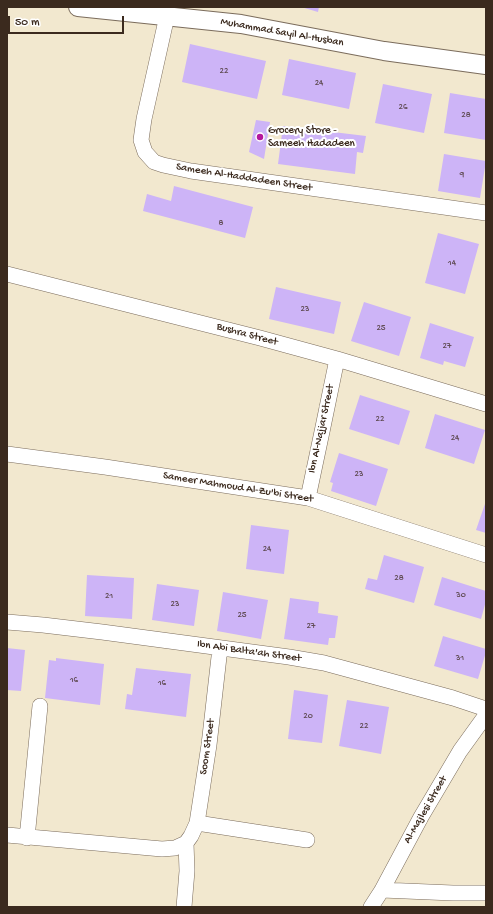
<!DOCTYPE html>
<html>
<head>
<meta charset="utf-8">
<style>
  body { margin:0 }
  #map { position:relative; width:493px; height:914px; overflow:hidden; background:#f2e8cf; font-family:"Gochi Hand",sans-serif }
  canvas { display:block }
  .frame { position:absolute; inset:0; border:8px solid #3b2a1e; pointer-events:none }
  .scale { position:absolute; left:8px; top:16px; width:116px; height:18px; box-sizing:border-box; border:2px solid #3b2a1e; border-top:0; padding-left:5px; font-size:12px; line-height:14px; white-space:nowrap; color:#3b2a1e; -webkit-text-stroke:3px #fff; paint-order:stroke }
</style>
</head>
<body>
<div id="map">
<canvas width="493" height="914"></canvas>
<div class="frame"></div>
<div class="scale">50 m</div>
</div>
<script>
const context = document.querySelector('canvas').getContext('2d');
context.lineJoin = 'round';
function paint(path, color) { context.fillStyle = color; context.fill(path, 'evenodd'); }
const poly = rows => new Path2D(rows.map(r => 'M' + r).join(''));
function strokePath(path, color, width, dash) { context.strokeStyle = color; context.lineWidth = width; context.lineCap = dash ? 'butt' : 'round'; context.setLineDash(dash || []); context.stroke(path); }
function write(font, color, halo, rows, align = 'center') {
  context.font = font + ' "Gochi Hand",sans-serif'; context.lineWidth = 4; context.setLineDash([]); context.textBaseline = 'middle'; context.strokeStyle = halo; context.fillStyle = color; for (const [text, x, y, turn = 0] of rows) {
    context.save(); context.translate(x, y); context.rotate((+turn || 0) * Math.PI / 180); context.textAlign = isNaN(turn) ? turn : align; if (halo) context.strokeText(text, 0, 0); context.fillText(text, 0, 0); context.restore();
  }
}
const building = poly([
  [301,7,319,7,318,12],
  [190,44,266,61,257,99,182,82],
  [289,59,356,73,349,109,282,95],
  [383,84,432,94,424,133,375,123],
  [450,93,486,99,486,140,444,133],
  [256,120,270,122,264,159,249,152],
  [283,126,366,136,363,153,357,152,355,174,278,164],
  [444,154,486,161,480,198,438,191],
  [174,186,253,207,245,238,143,211,147,194,171,201],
  [438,233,479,244,465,294,425,283],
  [276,287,341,302,334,334,269,319],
  [364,302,411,317,399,356,351,341],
  [430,323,474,337,465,367,444,361,443,365,420,358],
  [360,395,410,411,399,445,349,429],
  [435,414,485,430,474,464,425,448],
  [339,453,388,469,376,506,331,491,333,483,330,482],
  [486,501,486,533,476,530],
  [251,525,289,530,284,574,246,569],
  [384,555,424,567,414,603,365,589,368,578,377,580],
  [87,575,134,578,132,619,85,616],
  [442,577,486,591,486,601,481,619,434,605],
  [157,584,199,590,194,626,152,620],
  [223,592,268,600,261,639,217,631],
  [290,598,319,602,318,613,338,616,335,638,329,638,328,645,284,639],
  [443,636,486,649,486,652,478,679,434,666],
  [7,648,25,650,21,691,7,690],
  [56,658,104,664,100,705,45,698,49,660,56,661],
  [136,668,191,674,186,717,125,709,127,694,132,695],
  [294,690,328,695,322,743,288,739],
  [347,700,389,707,381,754,339,746]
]);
const minor = poly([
  [167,16,144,119,141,140,145,152,154,162,163,165,191,171,486,213],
  [7,274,260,338,337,359,486,404],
  [7,454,105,467,308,498,486,555],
  [308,498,323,427,337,359],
  [7,622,43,625,102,632,289,657,324,663,453,698,486,709],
  [197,823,307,840],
  [7,835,162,849,175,848,186,843,191,836,197,823,209,745,220,648],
  [27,838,40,706],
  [382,890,453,893,486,893],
  [184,907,187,871,186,843],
  [371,907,382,890,421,817,460,751,486,715]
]);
const tertiary = poly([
  [78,7,241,24,384,51,486,65]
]);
const markers = [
  [260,137,4,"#b5179e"]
];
const numberNames = [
  ["22",224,72],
  ["24",319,84],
  ["26",403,108],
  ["28",466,116],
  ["9",462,176],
  ["8",221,224],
  ["14",452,264],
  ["23",305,310],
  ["25",381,329],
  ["27",447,347],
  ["22",380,420],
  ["24",455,439],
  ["23",359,475],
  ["24",267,550],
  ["28",399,579],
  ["30",461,596],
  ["21",109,597],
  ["23",175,605],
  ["25",242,616],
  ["27",311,627],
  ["31",460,659],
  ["16",74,681],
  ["16",162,684],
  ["20",308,717],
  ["22",364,727]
];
const streetNames = [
  ["Muhammad Sayil Al-Husban",282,33,10],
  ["Sameeh Al-Haddadeen Street",244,178,9],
  ["Bushra Street",247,335,15],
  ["Ibn Al-Najjar Street",322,429,-78],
  ["Sameer Mahmoud Al-Zu'bi Street",238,488,9],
  ["Ibn Abi Balta'ah Street",249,652,8],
  ["Soom Street",208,747,-82],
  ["Al-Majlesi Street",426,810,-60]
];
const poiNames = [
  ["Grocery Store -",268,131],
  ["Sameeh Hadadeen",268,144]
];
paint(building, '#cdb4f7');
strokePath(minor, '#7b6c5c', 16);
strokePath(tertiary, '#7b6c5c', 20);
strokePath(minor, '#fff', 15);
strokePath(tertiary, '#fff', 18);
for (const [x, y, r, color] of markers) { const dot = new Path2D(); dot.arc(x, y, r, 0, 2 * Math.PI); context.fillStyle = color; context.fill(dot); strokePath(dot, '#fff', 1.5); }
write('9px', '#604c54', null, numberNames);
write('11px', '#3b2a1e', '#fff', streetNames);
write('11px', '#3b2a1e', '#fff', poiNames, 'left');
</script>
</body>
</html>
